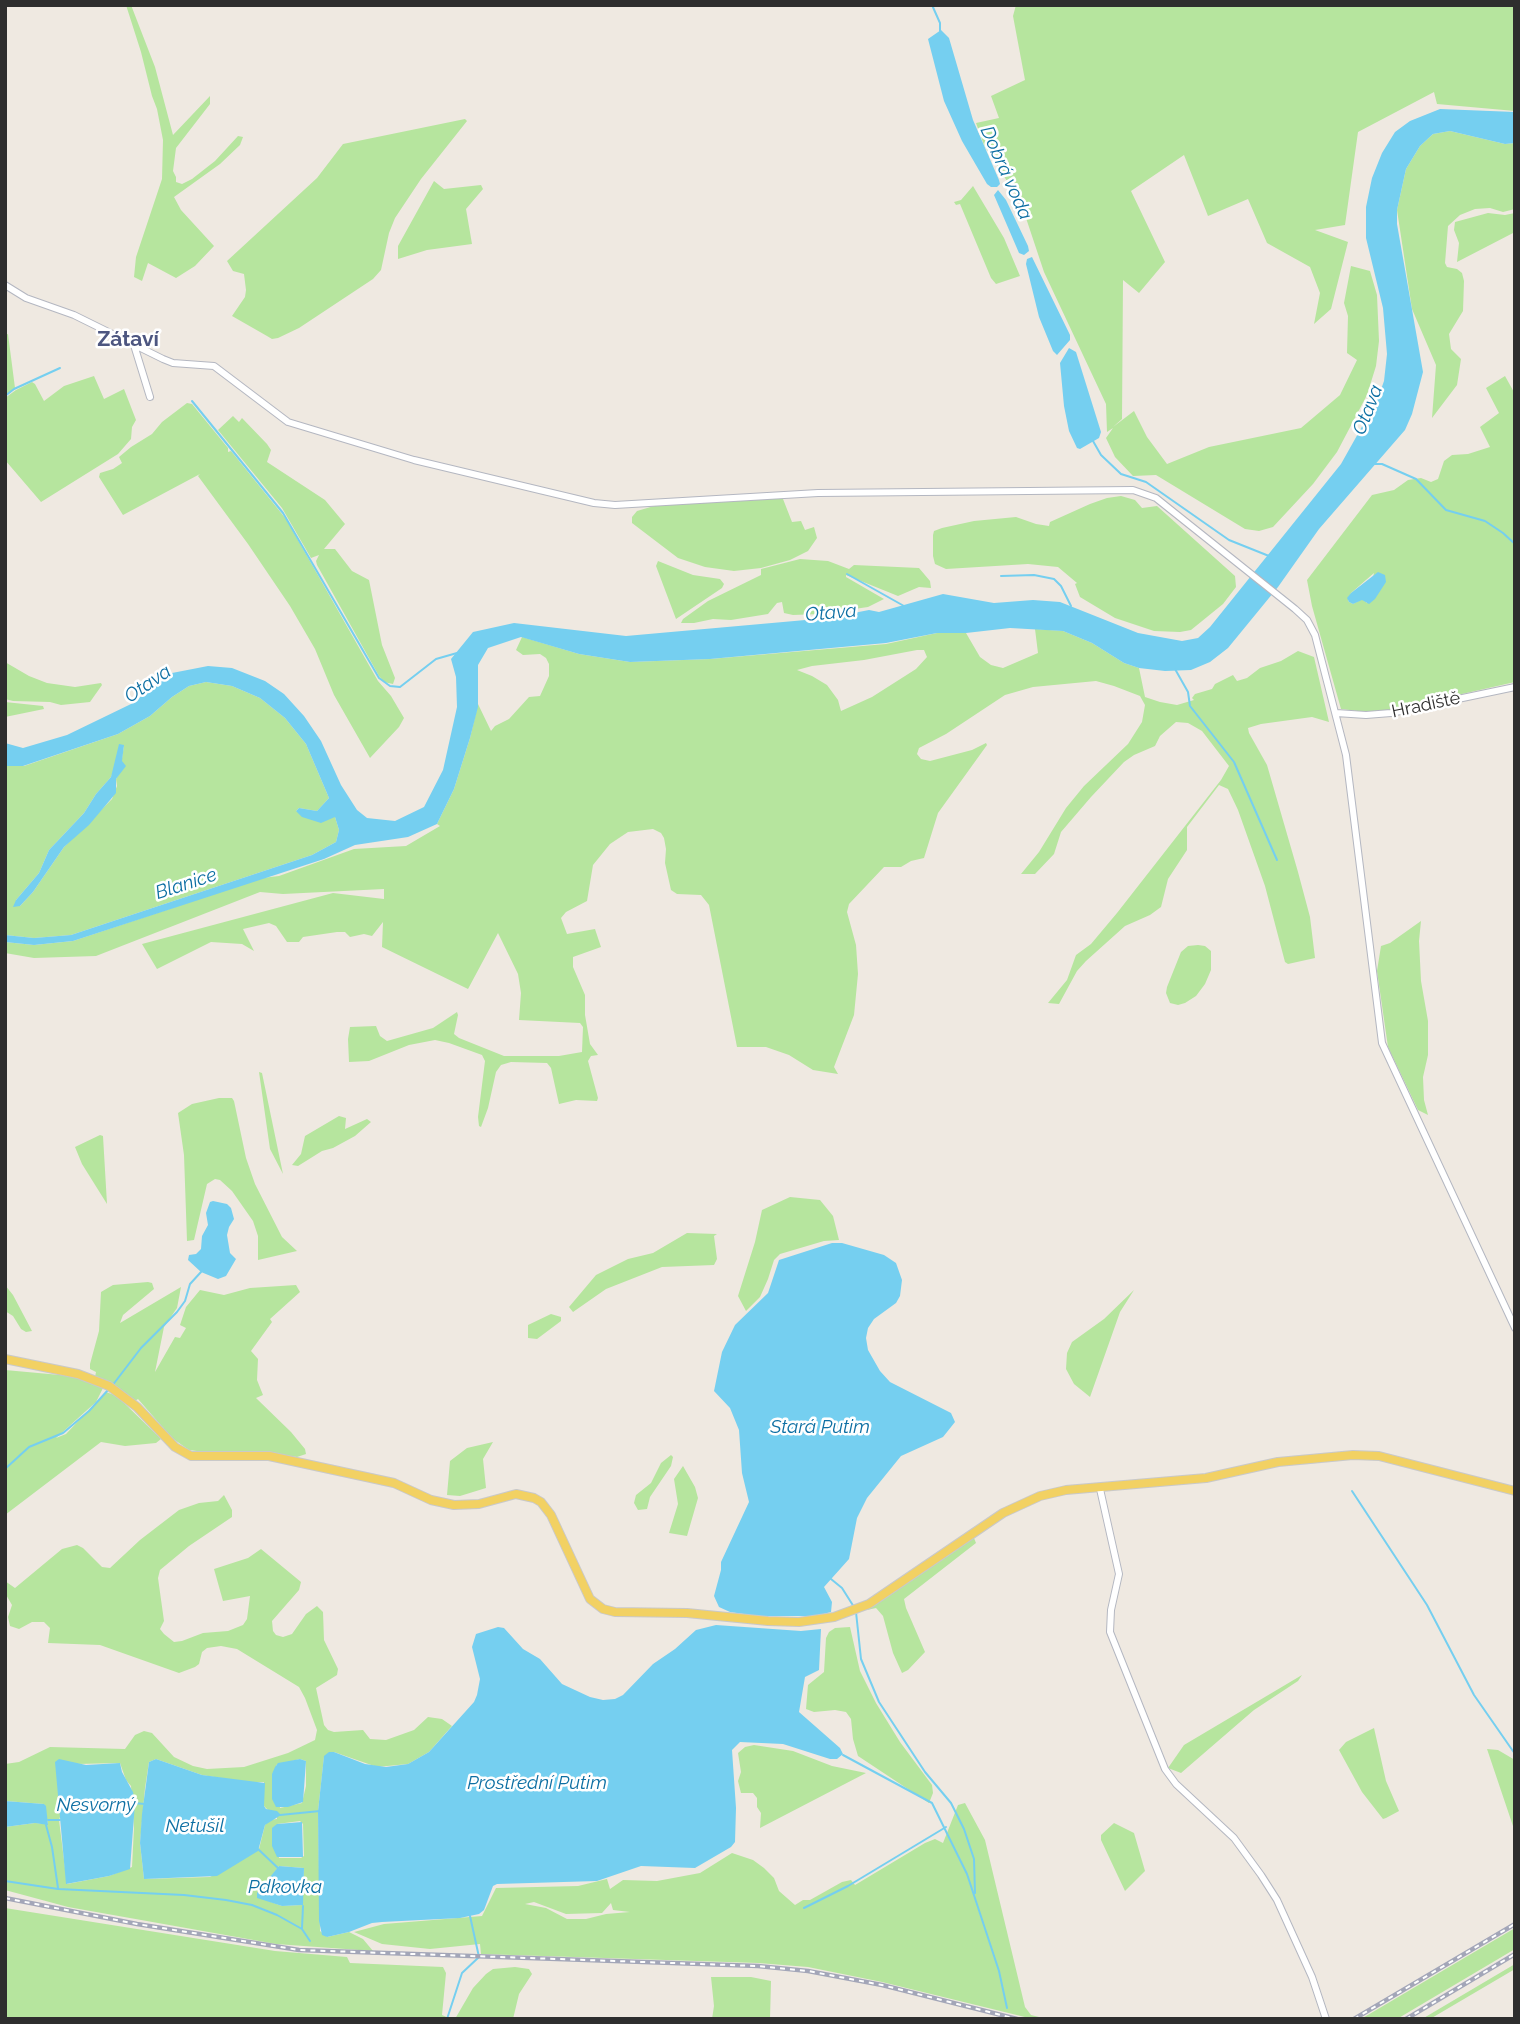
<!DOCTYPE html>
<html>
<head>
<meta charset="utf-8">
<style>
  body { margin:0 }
  #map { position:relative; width:1520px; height:2024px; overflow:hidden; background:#efe9e1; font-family:Raleway,sans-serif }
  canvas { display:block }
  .frame { position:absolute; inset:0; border:7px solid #2e2e2e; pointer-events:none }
</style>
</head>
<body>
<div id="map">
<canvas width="1520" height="2024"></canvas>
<div class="frame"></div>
</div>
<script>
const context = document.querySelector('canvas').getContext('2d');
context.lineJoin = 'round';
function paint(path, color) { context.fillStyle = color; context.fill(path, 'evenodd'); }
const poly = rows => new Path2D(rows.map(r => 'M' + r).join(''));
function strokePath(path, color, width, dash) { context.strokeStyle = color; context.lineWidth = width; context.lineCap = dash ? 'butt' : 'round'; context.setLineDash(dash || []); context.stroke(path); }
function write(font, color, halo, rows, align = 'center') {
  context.font = font + ' Raleway,sans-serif'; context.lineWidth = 5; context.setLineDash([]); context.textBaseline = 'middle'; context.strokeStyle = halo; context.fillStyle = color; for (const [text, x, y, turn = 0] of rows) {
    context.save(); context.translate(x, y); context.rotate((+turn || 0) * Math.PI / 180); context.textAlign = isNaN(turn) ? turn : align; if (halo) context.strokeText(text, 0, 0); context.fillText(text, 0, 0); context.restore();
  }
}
const green = poly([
  [126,5,131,5,155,67,173,135,210,96,210,104,176,148,173,171,176,177,176,182,182,184,192,179,215,161,238,136,243,137,240,145,220,164,174,197,181,210,214,246,195,266,176,278,148,263,142,281,134,277,136,257,162,179,163,140,157,109,152,96,141,52],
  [1016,5,1515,5,1515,111,1437,104,1434,92,1358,132,1345,225,1315,230,1348,242,1331,309,1314,324,1320,293,1310,267,1267,243,1248,199,1208,216,1184,155,1131,191,1165,262,1139,293,1123,280,1122,419,1113,427,1134,411,1147,437,1167,464,1209,447,1301,428,1340,395,1357,360,1347,353,1348,316,1344,303,1351,266,1370,271,1377,295,1379,341,1376,366,1367,395,1337,452,1313,484,1273,527,1259,531,1245,529,1156,475,1133,476,1115,457,1106,438,1113,428,1107,432,1106,404,1044,272,1021,203,984,145,976,123,999,118,991,96,1025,80,1013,16],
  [465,119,467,121,421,179,395,218,389,233,381,270,373,279,299,328,278,338,272,339,267,336,232,316,245,297,246,290,244,274,233,271,227,261,317,178,343,144],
  [1450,131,1505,144,1515,143,1515,209,1503,212,1490,208,1475,209,1460,215,1448,226,1445,263,1447,267,1457,269,1462,273,1464,281,1463,311,1449,334,1451,349,1461,359,1457,385,1432,418,1436,365,1412,309,1397,210,1406,169,1420,146,1433,134],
  [434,181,444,189,481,185,483,189,466,209,472,244,427,250,398,259,398,246],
  [973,186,1004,238,1020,276,996,284,991,278,960,204,956,205,954,202,961,200],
  [1488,213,1505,215,1515,213,1515,232,1457,262,1459,243,1454,230,1455,222],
  [8,334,15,388,5,396,5,335],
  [94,376,104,399,124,389,136,420,132,427,131,439,118,454,41,502,5,460,5,398,16,390,32,382,35,384,44,401,64,386],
  [1505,376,1515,394,1515,682,1391,710,1366,712,1341,709,1312,606,1307,580,1372,495,1394,490,1408,480,1421,478,1431,482,1438,479,1444,461,1452,455,1468,454,1490,447,1480,427,1499,413,1486,388],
  [1374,573,1367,603,1362,599,1353,604,1349,602,1348,600,1351,593],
  [187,403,192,404,228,448,228,452,231,451,286,519,378,681,391,696,404,718,399,727,370,758,334,695,315,649,290,606,248,544,198,476,200,474,123,515,99,477,100,473,113,469,122,463,119,457,131,447,152,434,162,422],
  [233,416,239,422,242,418,267,444,271,450,267,462,325,500,345,524,324,549,335,549,352,571,369,580,382,645,395,678,393,684,384,682,379,676,317,565,316,561,319,555,311,558,282,508,218,430],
  [1121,496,1135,500,1142,508,1157,506,1235,576,1236,587,1223,604,1191,630,1180,632,1154,631,1115,618,1080,597,1075,584,1077,583,1058,567,1028,564,946,569,935,564,933,556,933,535,934,531,942,528,974,521,1016,517,1036,524,1049,526,1050,522,1090,504,1107,498],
  [759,499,783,499,792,522,801,521,805,530,814,527,817,538,808,551,790,560,761,568,734,571,705,567,678,558,632,523,632,517,637,511,654,506],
  [800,559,828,561,849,569,854,565,919,568,930,581,931,588,919,587,898,596,846,575,846,577,884,599,868,607,820,614,793,615,784,613,782,602,777,603,768,614,731,620,713,619,694,623,681,623,683,619,708,601,761,575,761,569],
  [658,561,693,575,720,579,724,584,722,588,676,619,656,566],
  [1035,629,1063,631,1092,643,1124,663,1139,668,1145,697,1160,702,1177,705,1194,700,1192,698,1195,694,1212,689,1215,684,1233,675,1237,681,1247,678,1260,668,1281,661,1298,651,1314,657,1329,722,1312,717,1261,724,1248,728,1249,733,1267,765,1298,872,1310,917,1315,958,1288,964,1285,962,1265,886,1238,810,1228,789,1219,785,1187,827,1187,850,1168,879,1161,907,1150,915,1125,926,1086,961,1077,971,1059,1004,1048,1003,1067,980,1076,955,1091,944,1117,913,1221,780,1229,766,1202,731,1188,723,1176,722,1160,736,1155,746,1134,755,1124,762,1091,797,1061,832,1054,854,1035,874,1021,874,1039,852,1066,808,1084,786,1128,744,1142,722,1145,705,1140,696,1114,686,1096,681,1033,687,1005,695,946,734,919,748,917,754,921,759,930,761,972,750,986,743,987,745,938,813,924,858,911,861,901,867,884,867,849,904,847,912,856,945,858,974,854,1015,834,1067,838,1074,813,1070,789,1055,766,1047,737,1047,709,905,701,895,677,894,671,890,665,863,666,849,664,838,661,833,653,829,628,832,610,844,593,865,587,901,566,912,561,918,567,934,595,929,601,947,573,957,573,967,585,995,585,1015,590,1044,598,1055,591,1056,588,1061,598,1098,597,1101,576,1100,559,1104,551,1068,547,1063,511,1062,501,1065,496,1072,488,1108,481,1127,479,1126,478,1117,485,1061,482,1055,449,1043,435,1040,409,1045,369,1061,349,1062,348,1039,350,1027,376,1026,380,1036,387,1041,433,1028,457,1012,458,1015,454,1034,459,1038,504,1056,559,1056,582,1052,583,1027,580,1023,519,1020,521,993,518,974,498,933,468,989,382,947,383,922,372,936,364,934,350,937,345,932,337,932,303,937,299,942,287,942,276,926,269,923,243,929,254,951,242,944,211,942,157,969,142,944,333,893,384,899,384,889,283,894,260,892,96,956,34,958,5,953,5,942,34,945,73,941,262,878,279,876,354,849,406,846,440,826,437,824,454,789,470,738,478,704,491,731,495,726,509,719,529,697,540,696,549,676,549,664,546,658,540,654,523,655,516,650,522,637,579,654,630,662,710,659,886,644,937,633,966,633,980,657,991,665,1003,668,1038,653],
  [917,650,924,650,927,657,916,669,872,697,841,711,838,700,827,685,812,676,797,670,812,666,864,660],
  [5,662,29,676,47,683,75,687,101,683,102,685,90,702,61,705,50,702,13,701,5,699],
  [206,682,232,686,260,698,285,718,306,744,329,798,317,811,299,808,296,811,335,817,339,830,336,842,312,855,71,935,34,938,5,935,5,766,24,766,118,734,150,716,172,697,189,686],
  [124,745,120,772,116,779,117,786,112,799,64,847,33,892,20,906,16,900,39,873,49,850,84,813,96,794,111,777],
  [5,702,43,706,44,709,5,717],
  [1421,921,1419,941,1421,981,1428,1021,1428,1055,1423,1077,1424,1100,1428,1115,1418,1110,1388,1047,1377,971,1381,946,1390,943],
  [1198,945,1205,946,1211,951,1211,970,1205,984,1196,996,1185,1003,1178,1005,1170,1003,1166,993,1167,987,1181,952,1188,946],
  [259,1072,262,1073,283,1174,270,1149],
  [219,1098,232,1098,234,1101,246,1158,255,1184,282,1237,297,1251,258,1260,258,1236,253,1221,232,1191,220,1180,215,1179,207,1184,194,1240,187,1241,184,1155,178,1113,192,1104],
  [339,1116,346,1118,345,1129,367,1119,371,1122,355,1136,333,1148,322,1151,298,1166,292,1165,301,1154,305,1136],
  [100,1135,103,1136,107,1204,82,1164,75,1147],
  [790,1197,820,1200,833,1216,839,1240,824,1241,780,1254,774,1260,768,1279,760,1297,746,1311,738,1296,755,1242,762,1210],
  [687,1233,717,1234,714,1236,717,1259,714,1265,662,1267,606,1289,573,1312,569,1307,596,1275,628,1259,653,1253],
  [148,1282,152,1283,154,1289,123,1315,120,1323,181,1287,177,1308,164,1327,155,1372,175,1337,180,1338,186,1328,180,1325,186,1307,200,1290,224,1295,250,1288,296,1285,300,1292,270,1319,272,1322,251,1351,258,1359,257,1380,263,1395,256,1398,291,1432,305,1449,306,1454,297,1457,263,1452,212,1453,189,1450,172,1438,138,1399,135,1401,95,1377,96,1372,90,1369,90,1364,99,1331,101,1292,113,1285],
  [5,1285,13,1295,32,1331,26,1332,21,1329,13,1316,5,1311],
  [1134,1290,1120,1312,1090,1397,1074,1384,1066,1369,1067,1353,1072,1342,1104,1319],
  [551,1314,561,1317,561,1321,537,1339,528,1338,528,1325],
  [5,1370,71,1376,103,1388,96,1402,56,1438,66,1434,106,1392,117,1396,161,1439,156,1443,125,1446,101,1442,5,1515],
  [493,1442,483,1459,486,1488,460,1496,447,1495,450,1461,467,1448],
  [671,1455,673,1457,671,1466,650,1497,647,1509,638,1510,634,1503,636,1495,651,1483,661,1463],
  [683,1466,695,1487,698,1498,687,1536,669,1533,678,1504,674,1479],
  [224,1495,232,1510,232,1517,189,1546,160,1570,158,1578,164,1621,160,1629,164,1634,174,1642,182,1641,203,1633,228,1631,243,1625,247,1619,250,1596,223,1601,214,1569,248,1558,261,1549,301,1582,299,1590,272,1621,273,1631,276,1635,283,1637,292,1634,306,1614,317,1606,323,1612,324,1640,338,1669,337,1675,316,1688,324,1725,328,1730,334,1732,363,1730,370,1739,386,1740,414,1730,428,1717,442,1719,452,1726,429,1752,408,1764,377,1767,334,1752,324,1757,318,1811,320,1931,327,1937,349,1932,363,1939,373,1951,276,1944,68,1907,5,1890,5,1827,35,1823,48,1824,44,1804,5,1801,5,1764,19,1762,50,1747,125,1749,135,1735,144,1731,152,1733,174,1757,193,1766,207,1769,244,1767,288,1753,315,1740,317,1730,305,1698,299,1687,237,1649,221,1646,207,1648,202,1652,199,1664,195,1667,179,1673,100,1645,48,1643,50,1628,44,1622,32,1622,19,1629,10,1626,8,1617,12,1605,5,1593,5,1581,15,1588,62,1549,77,1545,83,1548,102,1567,110,1568,140,1540,179,1510,199,1503,218,1501],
  [156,1759,202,1775,245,1782,264,1782,264,1806,269,1811,277,1811,277,1819,269,1820,265,1825,259,1849,210,1877,144,1879,140,1843,145,1788,149,1762],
  [300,1759,306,1761,306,1786,302,1803,280,1808,276,1765],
  [120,1763,126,1780,131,1786,134,1828,132,1867,109,1876,67,1884,59,1820,77,1764],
  [300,1821,303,1824,304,1856,301,1858,279,1858,277,1824],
  [279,1866,304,1868,302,1905,282,1906,257,1897],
  [974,1538,976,1543,904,1599,906,1608,925,1652,908,1670,902,1673,893,1653,883,1616,876,1608,867,1610],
  [850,1627,860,1671,876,1703,900,1742,932,1785,933,1793,929,1803,858,1756,853,1739,851,1719,846,1712,835,1710,814,1712,806,1709,808,1685,824,1672,826,1638,829,1632,835,1628],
  [1302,1675,1298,1681,1254,1710,1181,1773,1168,1768,1184,1745],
  [1374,1728,1386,1781,1399,1811,1386,1818,1383,1819,1362,1792,1339,1750,1346,1742],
  [754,1745,793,1751,832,1766,866,1773,760,1828,761,1813,757,1807,757,1798,753,1793,741,1793,738,1781,741,1772,738,1753,745,1747],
  [1487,1749,1498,1750,1515,1760,1515,1832],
  [965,1803,985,1840,1025,2007,1031,2015,1047,2019,1033,2019,882,1982,808,1967,758,1963,481,1954,480,1944,430,1949,382,1944,354,1932,384,1924,482,1916,496,1888,578,1886,607,1879,610,1889,623,1880,657,1881,700,1873,732,1853,753,1860,764,1868,774,1878,779,1891,795,1905,803,1900,810,1900,842,1882,851,1880,855,1885,925,1843,935,1839,943,1843,958,1805],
  [534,1902,566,1914,602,1913,611,1903,613,1910,630,1912,606,1914,586,1919,567,1919,546,1908,525,1904],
  [1114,1823,1134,1833,1145,1871,1125,1891,1101,1840,1101,1835],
  [5,1908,275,1951,347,1957,350,1963,443,1967,446,1973,442,2015,451,2019,5,2019],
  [1515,1928,1515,1949,1397,2019,1361,2019],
  [1515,1964,1515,1969,1430,2019,1422,2019],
  [515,1967,529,1969,532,1974,519,1994,513,2019,455,2019,473,1988,486,1974,493,1969],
  [711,1977,751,1977,771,1981,770,2019,712,2019,714,2006]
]);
const water = poly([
  [941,30,949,38,973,120,999,180,1000,184,997,187,991,187,987,184,962,141,944,101,928,39],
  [1440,109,1515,112,1515,143,1505,144,1450,131,1433,134,1420,146,1406,169,1397,210,1397,224,1423,372,1412,414,1405,430,1319,529,1278,587,1228,648,1210,662,1191,670,1165,671,1139,668,1124,663,1092,643,1063,631,1010,628,966,633,937,633,886,643,710,659,630,662,579,654,521,637,488,648,478,665,478,707,470,738,454,789,437,824,408,837,355,845,324,859,73,941,34,945,5,942,5,935,34,938,71,935,312,855,336,842,339,830,335,817,321,823,302,817,296,811,299,808,317,811,329,798,306,744,285,718,260,698,232,686,206,682,189,686,172,697,150,716,118,734,23,766,5,766,5,743,23,748,67,735,131,704,172,673,208,666,232,668,265,681,284,694,304,716,321,741,341,785,357,810,367,818,395,821,424,807,443,770,457,707,456,677,451,659,473,632,514,623,626,636,828,618,869,610,879,612,943,594,994,603,1033,600,1060,602,1138,633,1182,641,1198,638,1210,627,1341,464,1378,398,1384,381,1387,354,1383,308,1366,238,1366,207,1372,178,1382,153,1395,132,1410,121],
  [998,190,1006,200,1028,246,1029,251,1024,255,1019,253,994,195],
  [1032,257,1070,335,1070,340,1057,355,1053,351,1039,317,1026,264,1027,259],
  [1069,348,1076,352,1101,432,1099,438,1080,449,1077,448,1069,431,1064,406,1060,363],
  [1378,572,1385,575,1386,582,1375,599,1369,604,1362,600,1353,604,1349,602,1347,598,1351,593],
  [119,744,124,745,122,761,126,766,116,779,116,793,89,825,64,847,33,892,20,906,13,907,16,900,39,873,49,850,84,813,96,794,111,777],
  [213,1201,227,1204,231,1208,234,1219,229,1227,227,1235,230,1253,236,1259,226,1276,218,1279,201,1272,188,1260,189,1255,196,1254,201,1249,202,1236,208,1225,206,1213,210,1202],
  [832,1243,842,1243,884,1255,896,1263,902,1280,900,1296,896,1303,874,1319,868,1328,866,1338,868,1350,880,1371,890,1382,951,1413,955,1422,943,1437,901,1456,867,1498,857,1518,849,1559,824,1587,832,1602,831,1612,816,1616,757,1616,730,1612,719,1607,714,1596,721,1570,721,1562,749,1502,742,1473,739,1430,730,1408,714,1391,722,1352,735,1325,768,1293,779,1260],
  [716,1625,801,1631,821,1629,819,1670,805,1677,799,1712,840,1748,843,1754,837,1759,830,1759,783,1744,740,1742,732,1750,736,1808,735,1842,731,1847,695,1868,641,1866,597,1881,497,1884,493,1886,484,1910,479,1914,460,1918,382,1922,372,1923,349,1932,327,1937,322,1935,319,1921,318,1811,324,1756,329,1752,334,1752,365,1764,386,1767,408,1764,429,1752,474,1702,477,1695,480,1679,472,1647,476,1634,498,1627,504,1628,523,1649,540,1659,562,1684,590,1697,603,1700,615,1699,623,1695,653,1664,675,1649,696,1630],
  [59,1759,86,1765,120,1763,122,1772,133,1792,135,1803,130,1869,109,1876,66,1884,55,1762],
  [156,1759,202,1775,265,1783,264,1806,266,1809,277,1811,281,1815,265,1825,258,1851,217,1876,144,1879,140,1843,142,1814,149,1762],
  [300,1759,306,1761,303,1802,288,1807,276,1807,272,1799,272,1774,275,1767,278,1763],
  [5,1801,44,1804,46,1806,48,1825,35,1823,5,1827],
  [302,1822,303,1857,277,1857,272,1846,272,1828,277,1824],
  [279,1866,304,1868,303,1905,282,1906,257,1898,257,1893]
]);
const stream = poly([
  [932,5,940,23,940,31],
  [5,396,14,389,60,368],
  [192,401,283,513,379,678,390,686,400,687,436,659,457,653],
  [1093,441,1101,455,1121,474,1146,482,1229,540,1269,556],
  [1373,464,1382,464,1416,479,1446,510,1485,521,1503,533,1515,544],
  [847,574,904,606],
  [1001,576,1034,575,1054,579,1061,586,1071,606],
  [1175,669,1188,692,1190,706,1234,762,1277,860],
  [112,1386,141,1348,177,1312,185,1301,190,1284,201,1272],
  [5,1469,29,1447,63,1433,89,1411,108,1390],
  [1352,1491,1427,1605,1474,1695,1515,1754],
  [831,1579,842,1588,854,1607],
  [856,1612,861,1659,879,1702,925,1772,951,1803,964,1829,974,1859,975,1893],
  [843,1755,932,1803,967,1874,999,1971,1007,2008],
  [133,1803,145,1804],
  [280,1815,320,1811],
  [48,1820,60,1820],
  [46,1825,52,1847,58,1888],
  [258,1849,279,1869],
  [5,1881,58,1889,184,1895,226,1900,252,1905,277,1915,302,1929,310,1941],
  [804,1908,848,1886,946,1827],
  [302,1928,303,1906],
  [447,2019,462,1973,479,1957,470,1916]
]);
const minor = poly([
  [5,285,26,298,74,315,163,359,173,363,214,366,288,422,414,460,594,503,615,505,818,493,1133,490,1156,498,1295,609,1307,620,1315,635,1346,755,1382,1043,1515,1328],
  [134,345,150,397],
  [1336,713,1366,715,1391,713,1515,687],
  [1100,1489,1119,1574,1111,1610,1110,1632,1165,1769,1176,1784,1234,1838,1261,1875,1277,1900,1312,1977,1326,2019]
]);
const major = poly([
  [5,1359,78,1374,109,1386,137,1407,175,1447,191,1456,269,1456,394,1483,431,1500,454,1505,479,1504,516,1494,534,1498,541,1502,551,1515,590,1599,603,1609,615,1612,687,1613,768,1621,799,1622,834,1617,869,1604,1003,1513,1040,1496,1066,1490,1206,1478,1278,1462,1353,1455,1379,1456,1515,1491]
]);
const rail = poly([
  [5,1898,137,1924,299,1950,758,1966,808,1971,882,1985,1017,2019],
  [1354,2019,1515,1924],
  [1406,2019,1515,1954]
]);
const streetNames = [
  ["Hradiště",1426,705,-12]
];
const waterNames = [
  ["Dobrá voda",1006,173,66],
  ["Otava",1368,410,-69],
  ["Otava",831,613,-5],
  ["Otava",148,684,-34],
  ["Blanice",186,884,-18],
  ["Stará Putim",820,1427],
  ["Prostřední Putim",537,1783],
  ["Nesvorný",96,1805],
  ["Netušil",195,1826],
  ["Pdkovka",285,1887]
];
const quarterNames = [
  ["Zátaví",128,340]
];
paint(green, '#b6e59e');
paint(water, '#75cff0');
strokePath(stream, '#75cff0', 2);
strokePath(minor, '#b4b7c1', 8);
strokePath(major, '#c9c9c9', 10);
strokePath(minor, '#fff', 6);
strokePath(major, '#f2d163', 8);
strokePath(rail, '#a3a6b8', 4.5);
strokePath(rail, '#fff', 2, [5]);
write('18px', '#2e2e2e', '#fff', streetNames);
write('italic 19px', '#0d6fa3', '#fff', waterNames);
write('bold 21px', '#4d5680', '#fff', quarterNames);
</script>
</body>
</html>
